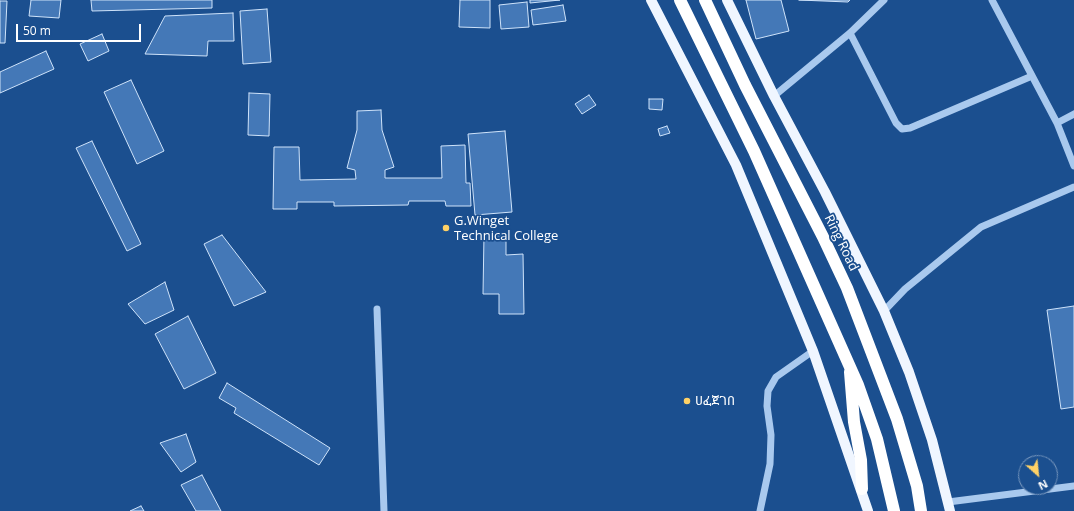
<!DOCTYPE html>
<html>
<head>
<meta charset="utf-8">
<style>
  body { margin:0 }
  #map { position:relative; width:1074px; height:511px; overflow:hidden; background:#1b4f8f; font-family:"Open Sans",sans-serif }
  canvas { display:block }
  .north { position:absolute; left:1018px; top:455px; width:40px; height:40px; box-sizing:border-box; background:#1b4f8f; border:1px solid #7695bc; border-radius:50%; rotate:153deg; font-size:11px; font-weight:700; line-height:16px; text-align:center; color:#fff }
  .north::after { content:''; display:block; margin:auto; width:14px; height:18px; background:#ffd166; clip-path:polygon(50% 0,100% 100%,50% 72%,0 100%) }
  .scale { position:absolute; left:16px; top:24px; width:125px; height:18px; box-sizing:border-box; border:2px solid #fff; border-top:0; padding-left:5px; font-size:12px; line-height:14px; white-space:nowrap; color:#fff; -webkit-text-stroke:3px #1b4f8f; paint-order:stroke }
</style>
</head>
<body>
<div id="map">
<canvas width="1074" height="511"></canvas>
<div class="north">N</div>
<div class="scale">50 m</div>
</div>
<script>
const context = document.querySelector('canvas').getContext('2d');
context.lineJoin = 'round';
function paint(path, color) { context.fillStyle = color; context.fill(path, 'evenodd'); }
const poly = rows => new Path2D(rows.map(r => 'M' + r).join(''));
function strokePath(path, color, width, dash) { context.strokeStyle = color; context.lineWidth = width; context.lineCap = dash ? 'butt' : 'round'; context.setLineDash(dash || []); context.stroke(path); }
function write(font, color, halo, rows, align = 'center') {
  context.font = font + ' "Open Sans","Noto Sans Ethiopic",sans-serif'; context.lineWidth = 3.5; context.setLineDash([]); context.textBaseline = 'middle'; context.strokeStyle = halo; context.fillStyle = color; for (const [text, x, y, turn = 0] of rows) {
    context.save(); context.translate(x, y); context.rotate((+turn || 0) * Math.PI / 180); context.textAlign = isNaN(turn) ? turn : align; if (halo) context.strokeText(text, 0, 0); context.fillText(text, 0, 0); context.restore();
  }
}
const building = poly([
  [31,0,61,0,59,18,29,16,31,0],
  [91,0,212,0,212,8,92,11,91,0],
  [460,0,490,0,490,28,459,27,460,0],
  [530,0,560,0,530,3,530,0],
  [746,0,781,0,789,31,756,39,746,0],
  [799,0,850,0,848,2,799,0],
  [0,1,7,1,5,43,0,43,0,1],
  [527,2,529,27,501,29,499,5,527,2],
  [563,5,566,21,533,25,531,10,563,5],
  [267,9,271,62,243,64,240,11,267,9],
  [233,13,234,41,208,41,207,56,145,54,165,16,233,13],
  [102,34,109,51,88,61,80,44,102,34],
  [46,51,54,69,0,93,0,72,46,51],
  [131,80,164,151,137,164,104,92,131,80],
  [249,93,270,94,269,136,248,135,249,93],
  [589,95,596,105,582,114,575,104,589,95],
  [649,99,663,99,662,110,649,109,649,99],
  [381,110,382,130,394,167,385,170,385,178,442,178,441,146,465,145,466,183,470,183,471,206,446,206,445,201,409,201,408,205,334,206,334,202,297,202,297,209,273,209,274,147,299,147,300,180,356,179,355,170,347,168,357,130,357,111,381,110],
  [667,126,670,133,660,136,658,129,667,126],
  [505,131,512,212,475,215,468,134,505,131],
  [92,141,141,244,127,251,76,148,92,141],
  [222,235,266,292,234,306,204,244,222,235],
  [484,235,506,235,506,255,523,254,524,314,499,314,499,294,483,294,484,235],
  [165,282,174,310,145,324,128,304,165,282],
  [1074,306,1074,407,1061,409,1047,310,1074,306],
  [188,316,216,373,184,389,155,334,188,316],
  [227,383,330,448,319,465,234,413,236,408,219,398,227,383],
  [186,434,196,462,181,472,160,443,186,434],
  [202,475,221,511,196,511,181,485,202,475],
  [141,506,144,511,130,511,141,506]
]);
const minor = poly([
  [992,0,1057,123,1074,166],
  [850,33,896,123,902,129,910,128,1032,76],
  [774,96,850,33,884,0],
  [1057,123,1074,114],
  [377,309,384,511],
  [884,311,905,289,981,227,1074,187],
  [948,502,1074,486],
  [760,511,770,464,771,435,767,406,768,391,776,377,813,351]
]);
const major = poly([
  [651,0,736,165,813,351,868,511],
  [727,0,774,96,825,192,884,311,909,372,932,440,950,511]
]);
const highway = poly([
  [680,0,754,151,858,385,877,439,894,511],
  [705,0,745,85,823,237,847,288,897,419,917,486,921,511],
  [850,372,854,422,861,460,862,489]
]);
const markers = [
  [446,228,4,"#ffd166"],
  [687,401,4,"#ffd166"]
];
const poiNames = [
  ["G.Winget",454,221],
  ["Technical College",454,236],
  ["ሀፈጀገበ",695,401]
];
const streetNames = [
  ["Ring Road",841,243,64]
];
paint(building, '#4478b7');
strokePath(building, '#cfe3fa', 1);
strokePath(minor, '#a9c9ee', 7);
strokePath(major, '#f0f6ff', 10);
strokePath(highway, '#fff', 12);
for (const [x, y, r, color] of markers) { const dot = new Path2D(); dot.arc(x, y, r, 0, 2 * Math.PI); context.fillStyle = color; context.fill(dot); strokePath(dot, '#1b4f8f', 1.5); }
write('13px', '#fff', '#1b4f8f', poiNames, 'left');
write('13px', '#fff', '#1b4f8f', streetNames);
</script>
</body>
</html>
